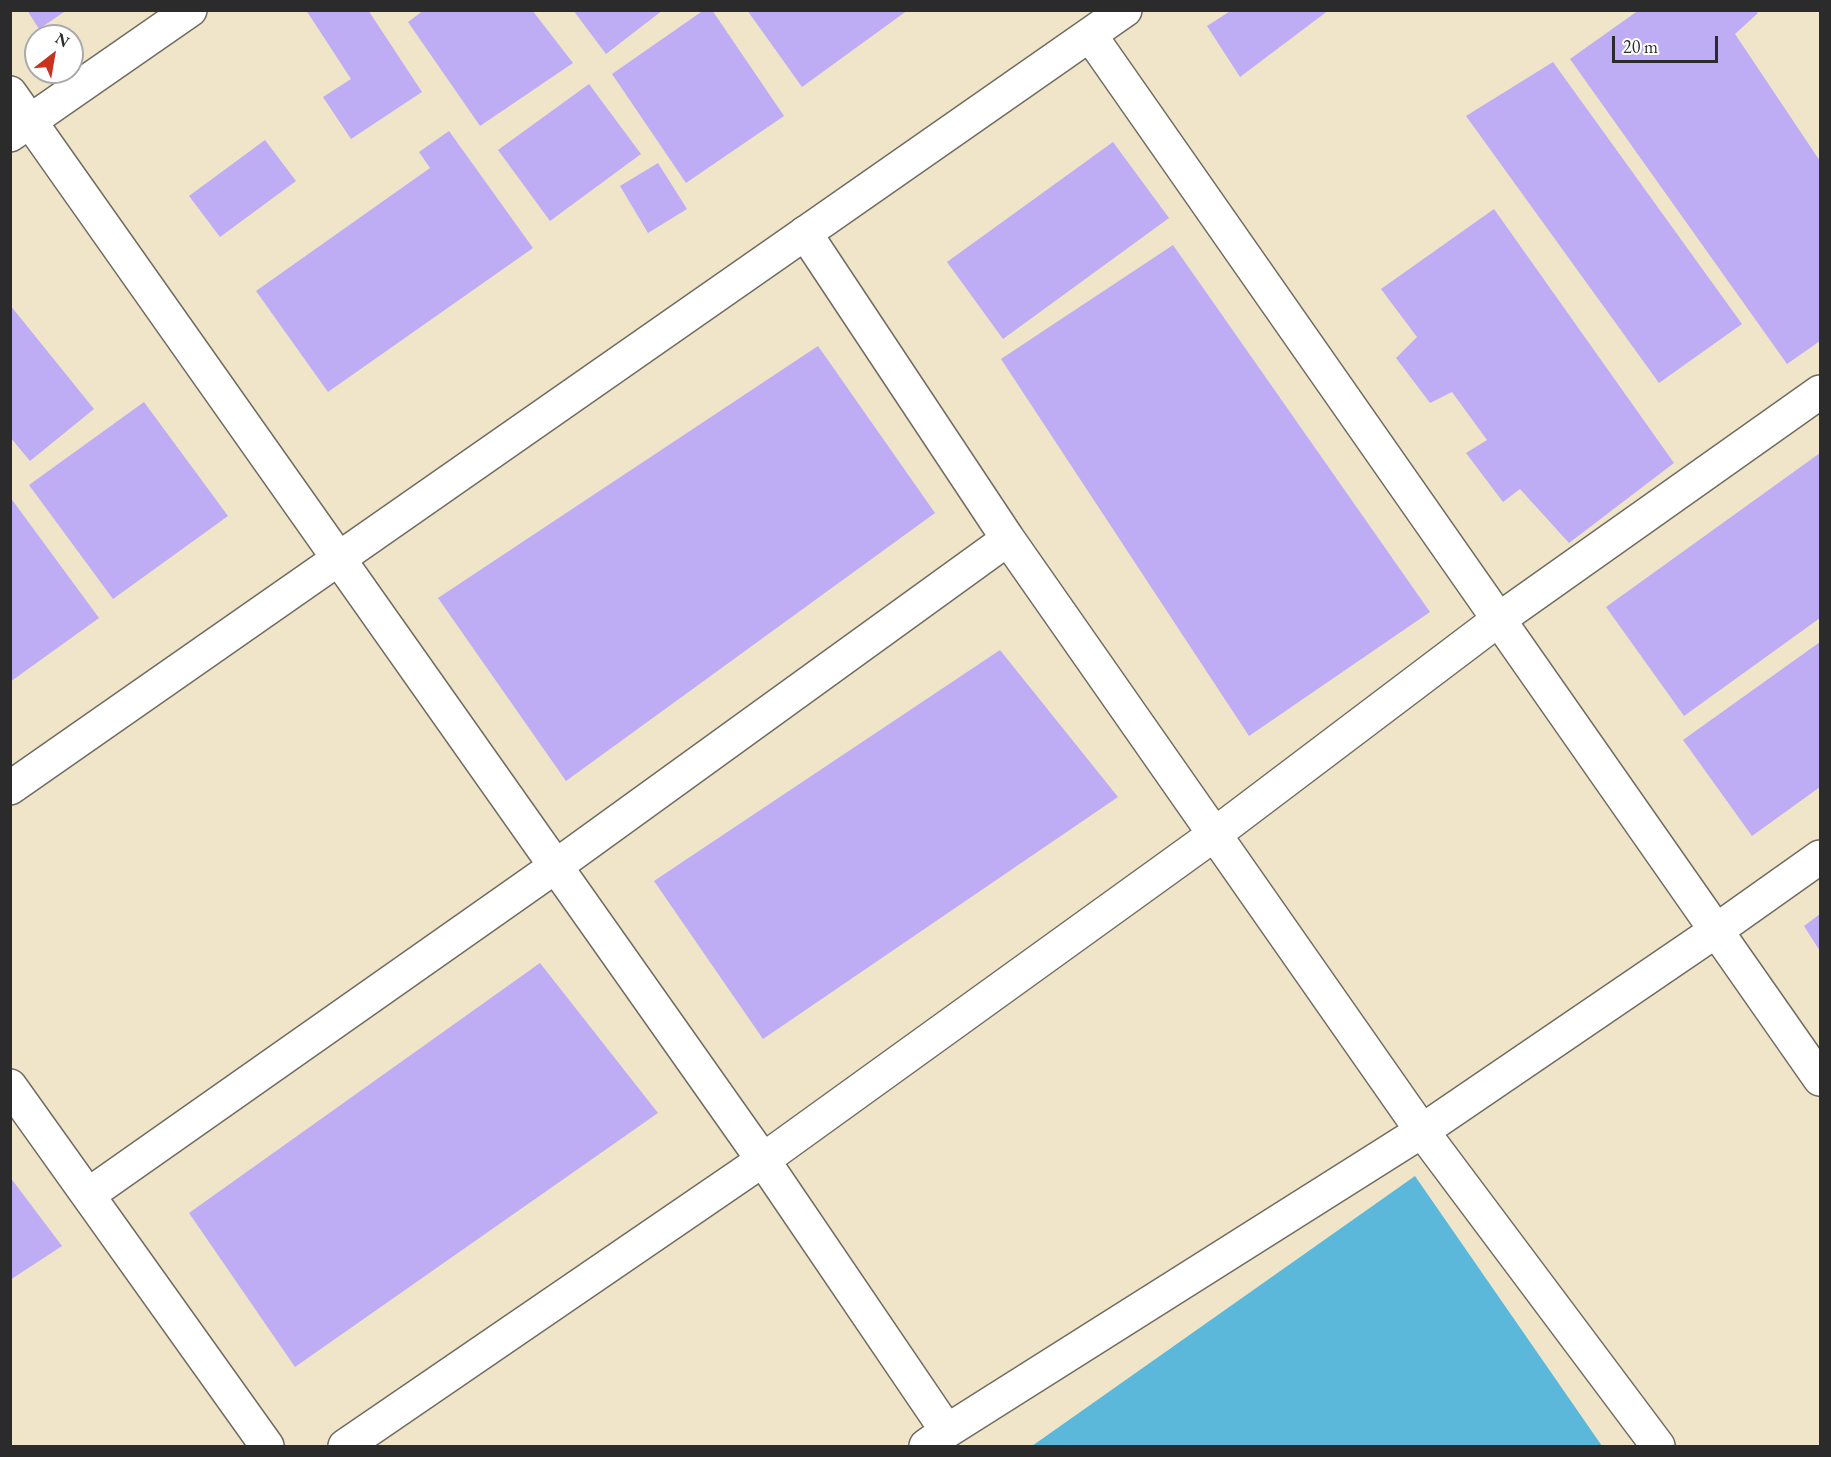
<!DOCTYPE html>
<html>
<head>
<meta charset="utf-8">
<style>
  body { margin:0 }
  #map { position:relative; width:1831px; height:1457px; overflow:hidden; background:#f0e5c9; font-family:"EB Garamond",serif }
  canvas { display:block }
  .frame { position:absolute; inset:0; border:12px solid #2b2b2b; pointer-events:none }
  .north { position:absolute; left:24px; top:24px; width:60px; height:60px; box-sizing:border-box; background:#fff; border:2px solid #aaa; border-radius:50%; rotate:31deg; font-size:16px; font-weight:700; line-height:24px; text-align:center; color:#2b2b2b }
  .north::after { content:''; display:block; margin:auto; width:21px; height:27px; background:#c8321e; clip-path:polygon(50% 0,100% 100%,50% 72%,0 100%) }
  .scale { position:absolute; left:1612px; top:36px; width:106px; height:27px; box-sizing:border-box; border:3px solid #2b2b2b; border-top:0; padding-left:8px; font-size:18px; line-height:21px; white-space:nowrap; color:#2b2b2b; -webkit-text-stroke:4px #fff; paint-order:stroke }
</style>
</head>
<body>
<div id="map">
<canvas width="1831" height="1457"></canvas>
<div class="frame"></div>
<div class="north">N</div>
<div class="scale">20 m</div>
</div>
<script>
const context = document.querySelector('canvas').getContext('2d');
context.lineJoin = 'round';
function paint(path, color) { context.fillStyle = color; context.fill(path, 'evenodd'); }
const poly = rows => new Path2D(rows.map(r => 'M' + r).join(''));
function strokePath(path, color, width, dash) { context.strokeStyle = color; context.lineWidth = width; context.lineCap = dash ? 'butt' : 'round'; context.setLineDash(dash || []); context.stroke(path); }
const water = poly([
  [1415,1176,1602,1446,1032,1446]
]);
const building = poly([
  [27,10,67,10,39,29],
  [306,10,368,10,422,92,351,139,323,97,351,79],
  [424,10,532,10,573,63,480,126,408,22],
  [573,10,663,10,606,54],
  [704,10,712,10,784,116,686,183,612,74],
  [747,10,908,10,802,87],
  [1232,10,1329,10,1240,77,1207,26],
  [1639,10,1756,10,1758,13,1735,34,1820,161,1820,341,1787,364,1570,59],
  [1553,62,1742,324,1659,383,1466,116],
  [589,84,641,154,550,221,498,150],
  [449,131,533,248,328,392,256,291,430,168,419,152],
  [265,140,296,181,220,237,189,196],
  [1113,142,1169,218,1003,339,947,262],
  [658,163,687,209,648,233,620,186],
  [1494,209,1674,463,1569,543,1520,489,1503,502,1466,453,1487,440,1452,392,1430,403,1396,358,1417,337,1381,289],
  [1173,245,1430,612,1249,736,1001,359],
  [10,305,94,409,30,461,10,437],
  [818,346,935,513,566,781,438,598],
  [144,402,228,516,113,599,29,485],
  [1820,453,1820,618,1684,716,1606,607],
  [10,497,99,618,10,682],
  [1820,642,1820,787,1752,836,1683,740],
  [1000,650,1118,797,763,1039,654,881],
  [1820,914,1820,951,1804,926],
  [540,963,658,1113,295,1367,189,1213],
  [10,1177,62,1246,10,1280]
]);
const minor = poly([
  [1090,35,1820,1079],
  [10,93,763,1160,947,1431],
  [805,233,1008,539,1422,1131,1658,1446],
  [10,1086,267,1446],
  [88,1195,556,866,1008,539],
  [345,1446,763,1160,1215,834,1498,620,1820,392],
  [926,1446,947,1431,1422,1131,1717,930]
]);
const tertiary = poly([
  [10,135,190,10],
  [10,788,1125,10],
  [1717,930,1820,857]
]);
paint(water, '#5cb8da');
paint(building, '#beacf5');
strokePath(minor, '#706c62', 36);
strokePath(tertiary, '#706c62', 36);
strokePath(minor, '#fff', 33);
strokePath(tertiary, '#fff', 33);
</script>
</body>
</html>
